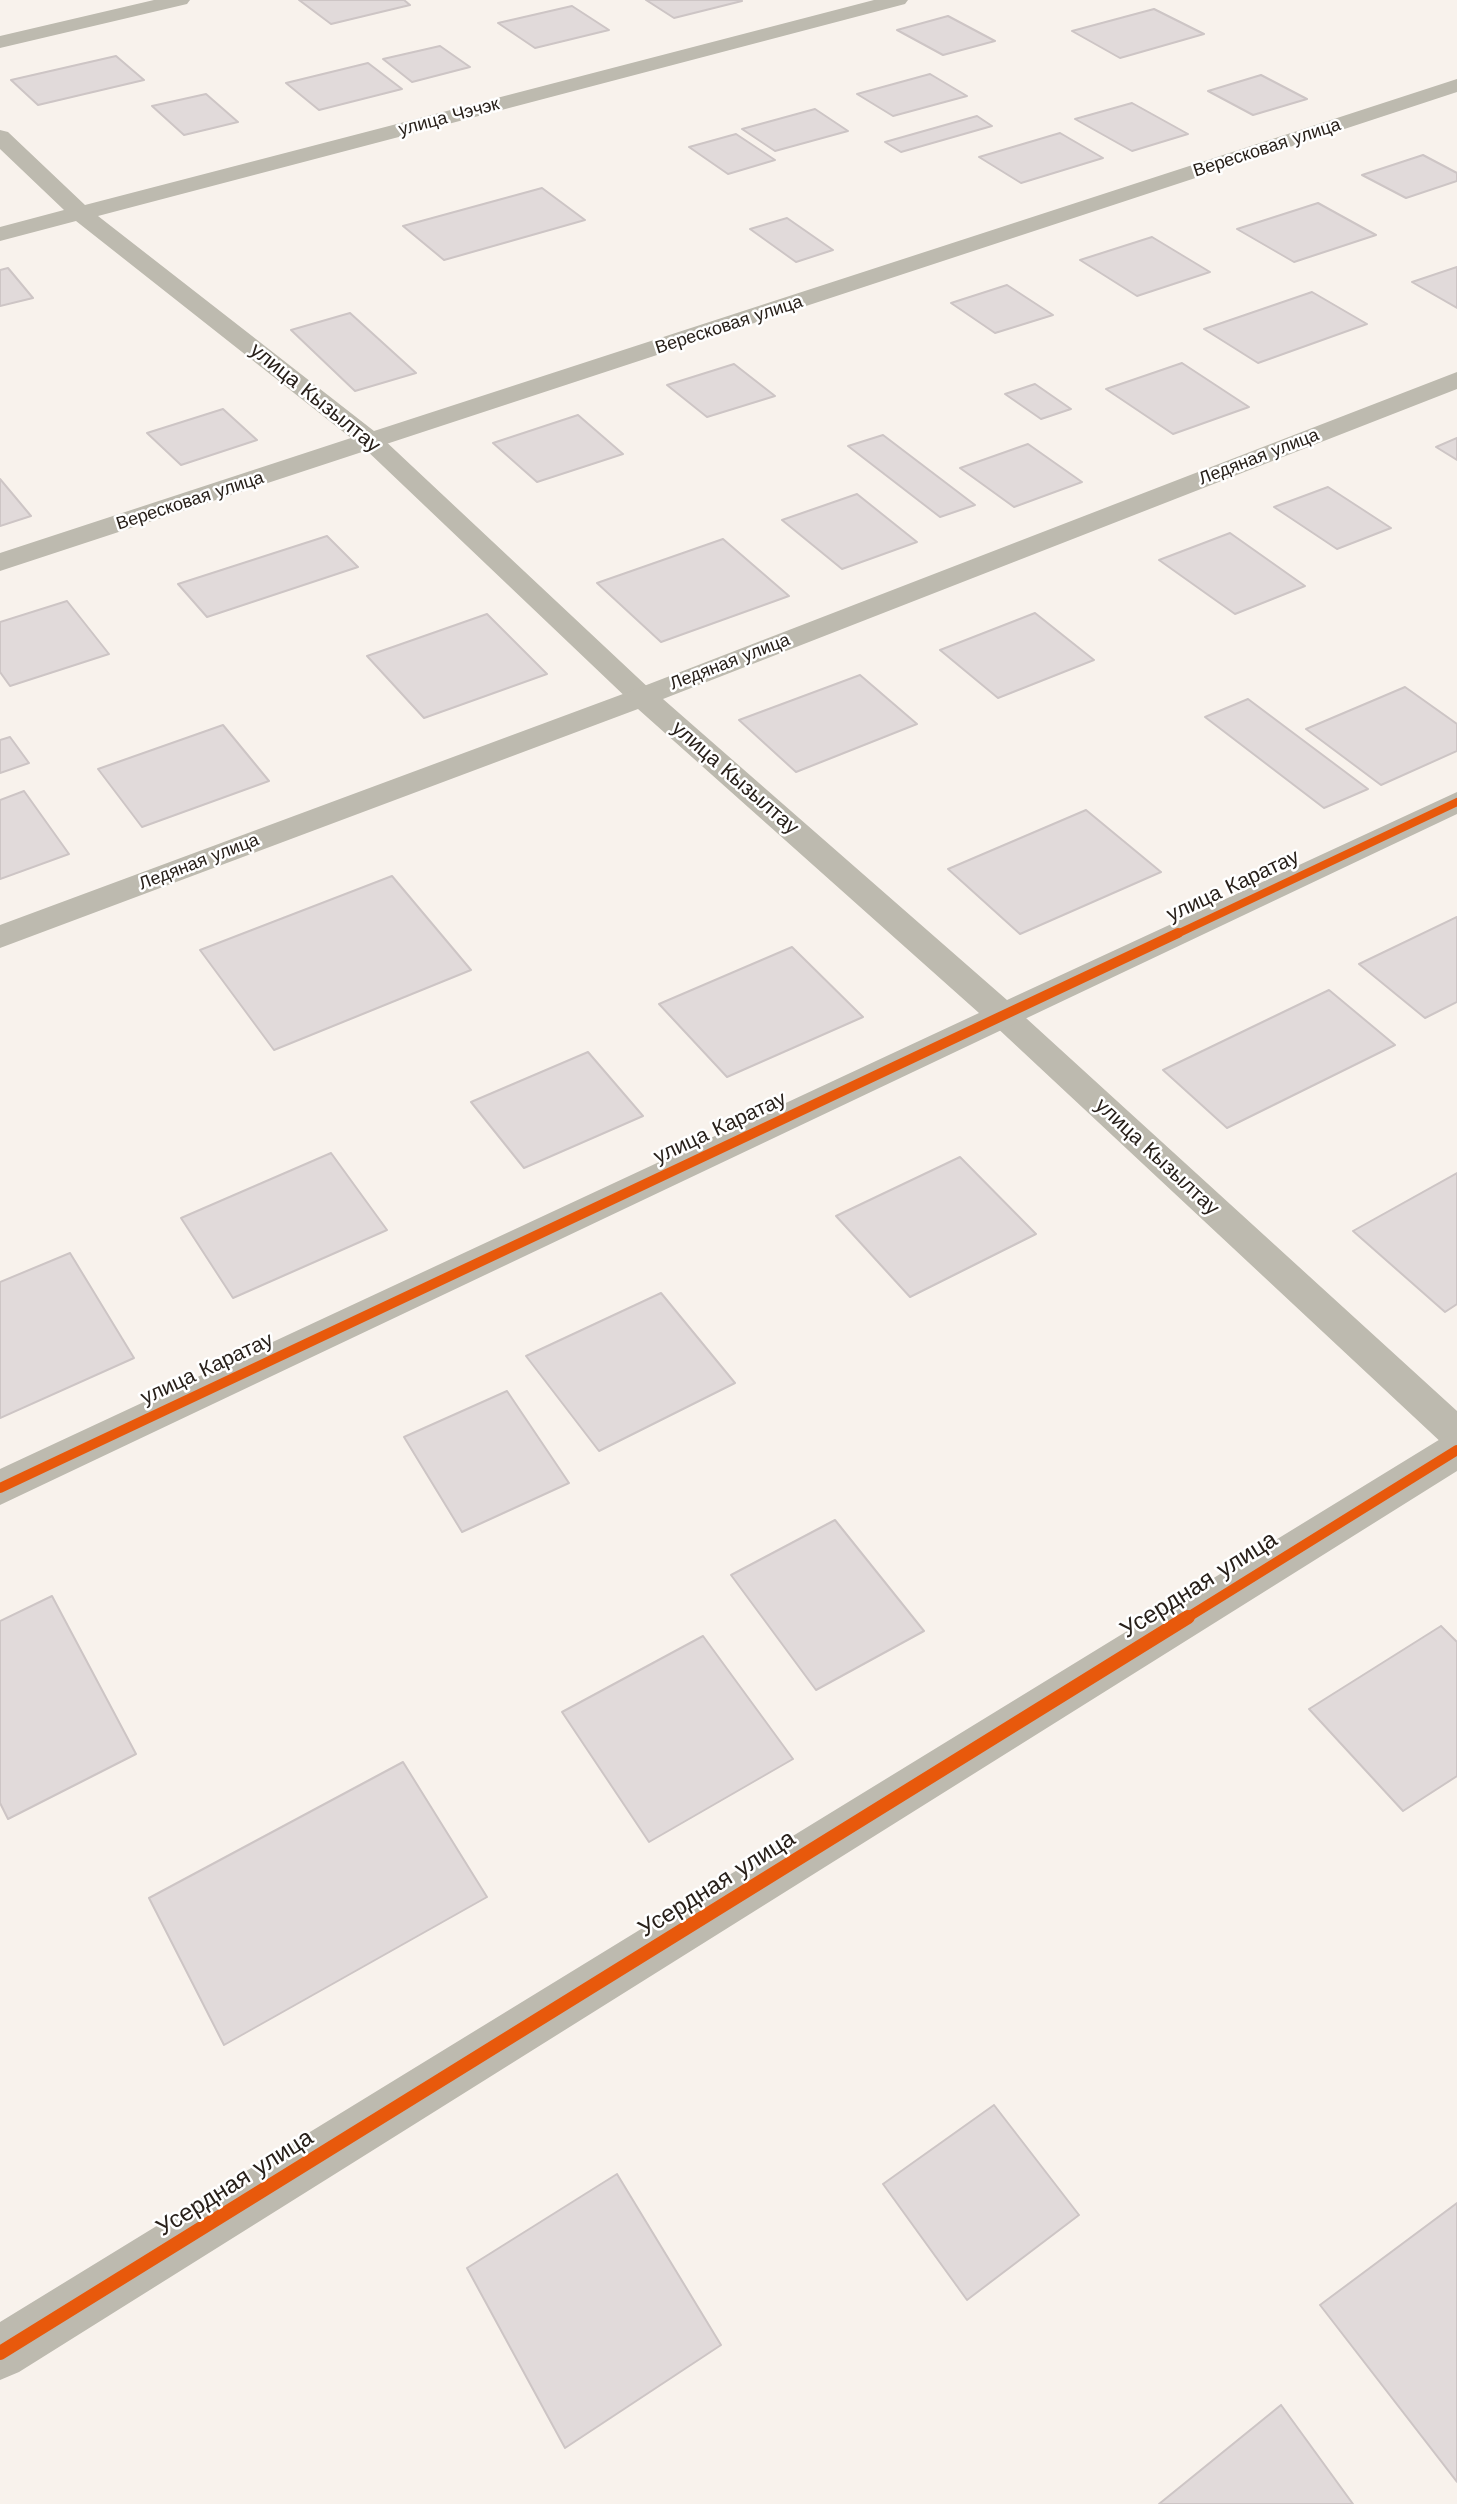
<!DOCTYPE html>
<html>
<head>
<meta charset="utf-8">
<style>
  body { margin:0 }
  canvas { display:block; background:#f8f2ec }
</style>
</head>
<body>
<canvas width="1457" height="2504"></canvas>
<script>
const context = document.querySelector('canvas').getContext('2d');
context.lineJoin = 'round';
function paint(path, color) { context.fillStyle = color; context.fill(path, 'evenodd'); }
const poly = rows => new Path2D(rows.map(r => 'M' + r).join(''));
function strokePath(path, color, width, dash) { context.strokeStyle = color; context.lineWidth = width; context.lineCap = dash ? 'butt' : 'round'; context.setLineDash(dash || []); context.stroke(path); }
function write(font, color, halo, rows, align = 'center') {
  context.font = font + ' "Work Sans",sans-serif'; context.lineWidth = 5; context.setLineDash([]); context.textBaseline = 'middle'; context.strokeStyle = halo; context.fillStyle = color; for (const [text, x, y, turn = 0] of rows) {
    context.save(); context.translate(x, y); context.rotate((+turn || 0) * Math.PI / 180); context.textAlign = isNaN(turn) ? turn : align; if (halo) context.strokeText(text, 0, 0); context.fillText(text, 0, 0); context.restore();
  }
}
const building = poly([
  [299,0,404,0,410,5,331,24,299,0],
  [646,0,741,0,742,1,674,18,646,0],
  [572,6,609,30,535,48,498,23,572,6],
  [1154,9,1204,34,1120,58,1072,31,1154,9],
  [948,16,995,41,943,55,897,30,948,16],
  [440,46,470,67,412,82,383,59,440,46],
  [116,56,144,80,38,105,11,80,116,56],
  [368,63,402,89,319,110,286,83,368,63],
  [930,74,967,96,893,116,857,94,930,74],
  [1261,75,1307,99,1253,115,1208,91,1261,75],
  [206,94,238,122,184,135,152,106,206,94],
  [1132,103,1188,134,1132,151,1075,119,1132,103],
  [815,109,848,131,775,151,742,129,815,109],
  [977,116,992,126,901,152,885,142,977,116],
  [1060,133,1103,158,1021,183,979,157,1060,133],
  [736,134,775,160,728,174,689,147,736,134],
  [1423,155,1457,173,1457,181,1406,198,1362,175,1423,155],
  [542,188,585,220,444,260,403,226,542,188],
  [1318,203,1376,235,1294,262,1237,229,1318,203],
  [787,218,833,250,796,262,750,229,787,218],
  [1152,237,1210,272,1137,296,1080,260,1152,237],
  [1457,267,1457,308,1412,282,1457,267],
  [8,268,33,298,0,306,0,270,8,268],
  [1007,285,1053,315,995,333,951,303,1007,285],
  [1312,292,1367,324,1258,363,1204,329,1312,292],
  [350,313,416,373,355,391,291,330,350,313],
  [1182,363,1249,407,1173,434,1106,389,1182,363],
  [734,364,775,396,707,417,667,385,734,364],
  [1035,384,1071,409,1041,419,1005,394,1035,384],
  [223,409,257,440,181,465,147,433,223,409],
  [578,415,623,454,537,482,493,443,578,415],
  [883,435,975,505,940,517,848,446,883,435],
  [1457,438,1457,460,1436,447,1457,438],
  [1028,444,1082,482,1014,507,960,468,1028,444],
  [0,479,31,516,0,526,0,479],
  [1328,487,1391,528,1337,549,1274,507,1328,487],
  [857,494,917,542,842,569,782,520,857,494],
  [1230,533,1305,586,1235,614,1159,560,1230,533],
  [327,536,358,567,207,617,178,584,327,536],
  [723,539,789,596,661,642,597,583,723,539],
  [67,601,109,654,10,686,0,672,0,622,67,601],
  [1035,613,1094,660,998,698,940,650,1035,613],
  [487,614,547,674,424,718,367,656,487,614],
  [860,675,917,724,796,772,739,720,860,675],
  [1405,687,1457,724,1457,751,1381,785,1306,729,1405,687],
  [1248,699,1368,789,1324,808,1205,717,1248,699],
  [223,725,269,781,142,827,98,769,223,725],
  [10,737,29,763,0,773,0,740,10,737],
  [24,791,69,854,0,879,0,800,24,791],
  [1086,810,1161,872,1020,934,948,869,1086,810],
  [392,876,471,970,274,1050,200,950,392,876],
  [1457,917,1457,1002,1425,1018,1359,964,1457,917],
  [792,947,863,1017,727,1077,659,1004,792,947],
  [1329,990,1395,1045,1227,1128,1163,1070,1329,990],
  [588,1052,643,1116,524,1168,471,1102,588,1052],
  [331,1153,387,1230,233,1298,181,1218,331,1153],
  [960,1157,1036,1234,910,1297,836,1216,960,1157],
  [1457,1173,1457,1304,1445,1312,1353,1231,1457,1173],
  [70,1253,134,1358,0,1418,0,1282,70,1253],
  [661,1293,735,1383,599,1451,526,1356,661,1293],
  [507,1391,569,1483,462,1532,404,1437,507,1391],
  [835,1520,924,1631,816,1690,731,1575,835,1520],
  [52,1596,136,1754,8,1819,0,1803,0,1621,52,1596],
  [1441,1626,1457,1642,1457,1776,1403,1811,1309,1709,1441,1626],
  [703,1636,793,1759,649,1842,562,1712,703,1636],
  [403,1762,487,1897,224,2045,149,1898,403,1762],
  [994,2105,1079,2215,967,2300,883,2184,994,2105],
  [617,2174,721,2345,565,2448,467,2268,617,2174],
  [1457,2203,1457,2482,1320,2305,1457,2203],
  [1281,2405,1353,2504,1159,2504,1281,2405]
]);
const lane = poly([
  [372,435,381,437,652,691,656,697,652,703,632,703,363,447,360,442,363,437,372,435],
  [1004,1005,1015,1008,1457,1411,1457,1449,1444,1445,993,1024,988,1016,993,1008,1004,1005]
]);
const street = poly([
  [154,0,190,0,187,4,0,48,0,36,154,0],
  [874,0,908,0,905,4,98,216,374,431,1457,79,1457,92,0,571,0,553,351,438,76,221,0,241,0,227,64,210,0,149,0,130,8,132,85,205,874,0],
  [1457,372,1457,389,663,699,1007,1000,1457,792,1457,814,0,1505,0,1469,979,1013,638,709,0,948,0,925,631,691,1457,372],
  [1457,1433,1457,1471,19,2372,0,2380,0,2322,1442,1438,1457,1433]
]);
const cyclewayFar2 = poly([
  [1175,935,1457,802]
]);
const cyclewayFar1 = poly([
  [0,1488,1178,933],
  [1185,1619,1457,1450]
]);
const cycleway = poly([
  [0,2353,1188,1617]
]);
const farStreetnames = [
  ["улица Чэчэк",449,117,-15],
  ["Вересковая улица",1267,148,-18],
  ["Вересковая улица",729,325,-18],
  ["Ледяная улица",1259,457,-21],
  ["Вересковая улица",190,501,-18],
  ["Ледяная улица",730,662,-21],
  ["Ледяная улица",199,862,-21]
];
const streetNames = [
  ["улица Кызылтау",315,398,39],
  ["улица Кызылтау",735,778,41],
  ["улица Каратау",1233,886,-25],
  ["улица Каратау",720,1128,-25],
  ["улица Кызылтау",1157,1157,43],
  ["улица Каратау",207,1369,-25]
];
const nearStreetnames = [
  ["Усердная улица",1199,1585,-32],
  ["Усердная улица",717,1884,-32],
  ["Усердная улица",235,2183,-32]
];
paint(building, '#e1dada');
strokePath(building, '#cdc5c5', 2);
paint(lane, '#bdbaaf');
paint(street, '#bdbaaf');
strokePath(cyclewayFar2, '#e8590c', 8);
strokePath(cyclewayFar1, '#e8590c', 10);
strokePath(cycleway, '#e8590c', 14);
write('18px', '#28201a', '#fff', farStreetnames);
write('21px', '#28201a', '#fff', streetNames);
write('24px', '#28201a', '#fff', nearStreetnames);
</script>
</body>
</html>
